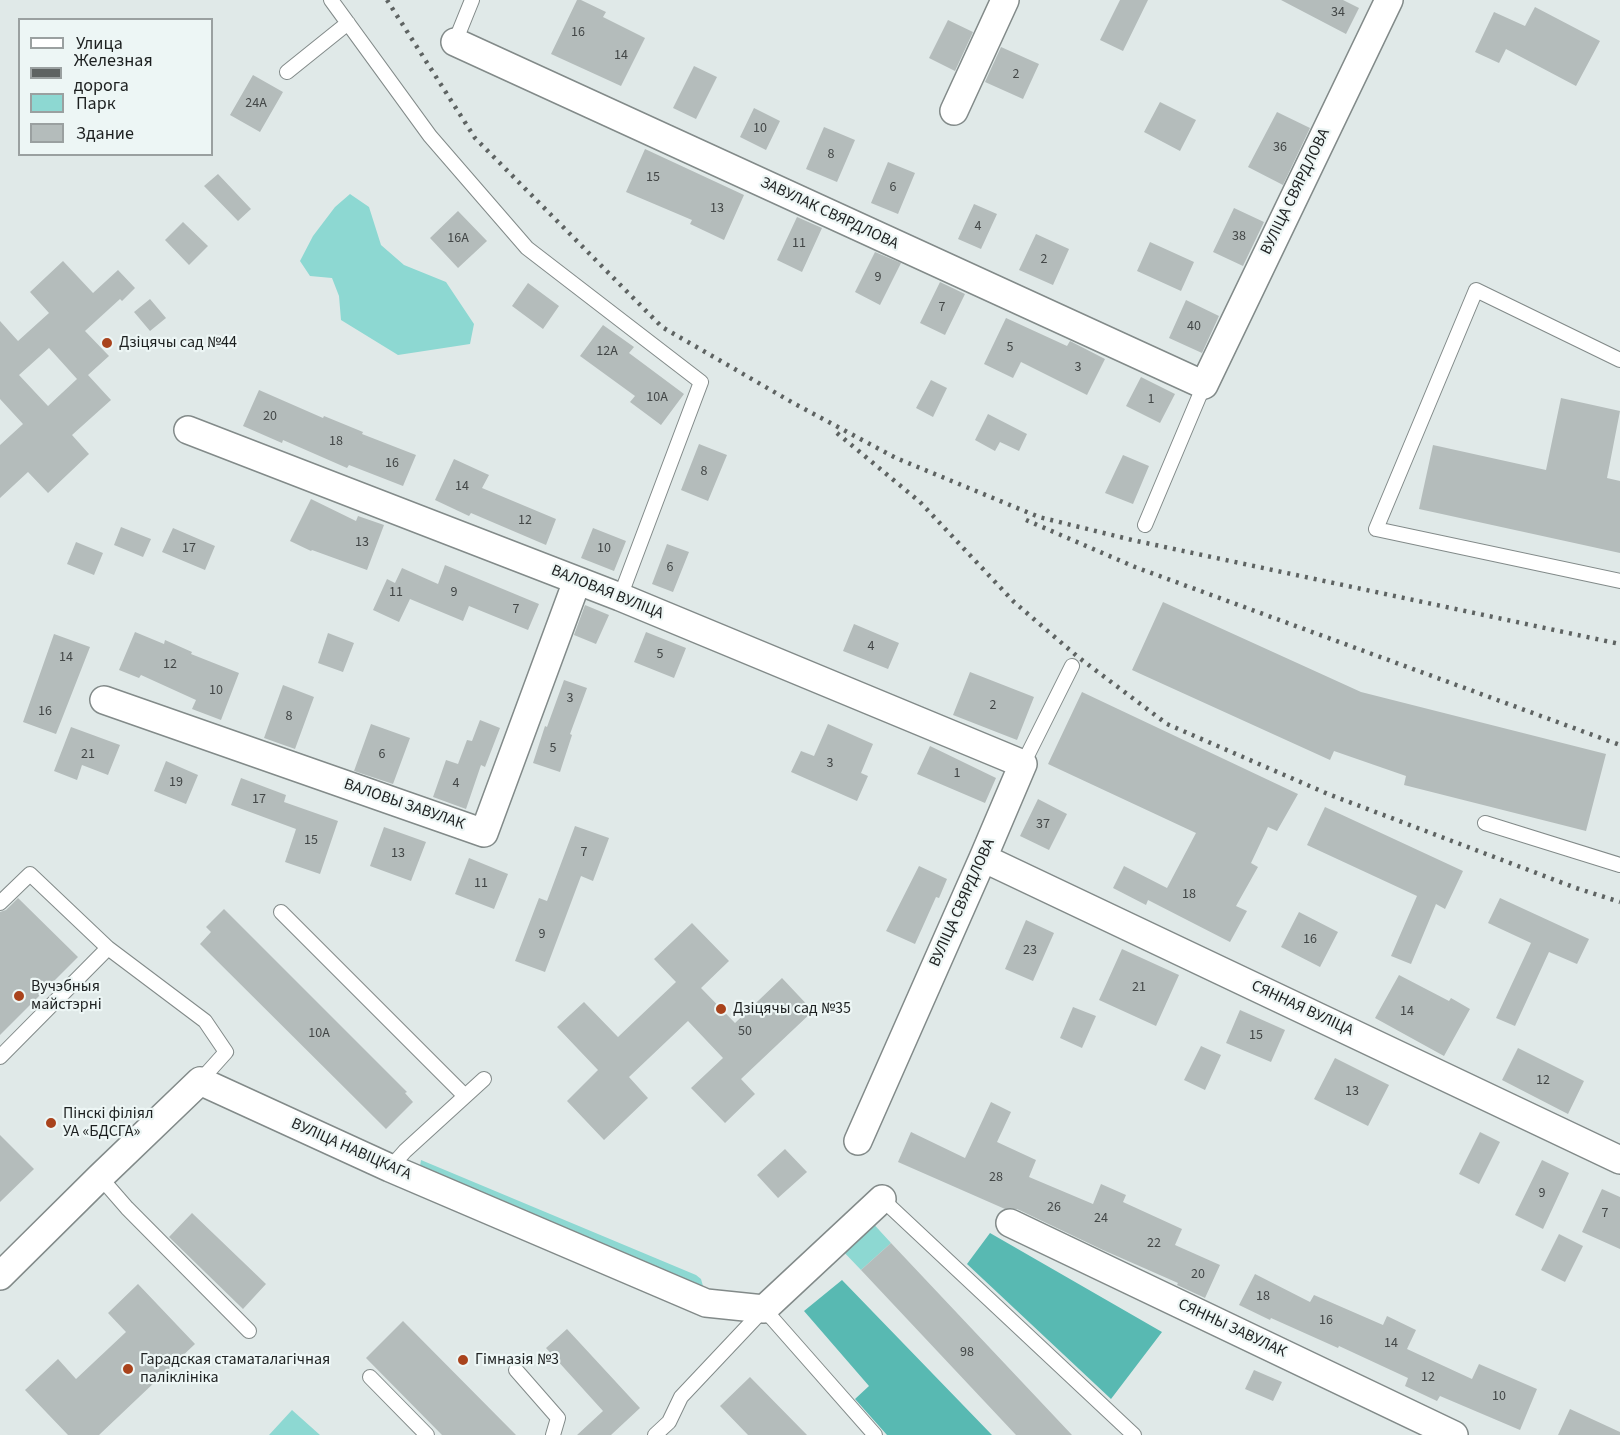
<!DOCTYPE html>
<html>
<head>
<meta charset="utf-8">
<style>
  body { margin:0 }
  #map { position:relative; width:1620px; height:1435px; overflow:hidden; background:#e0e9e8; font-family:"Source Sans 3",sans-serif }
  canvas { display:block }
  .legend { position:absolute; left:18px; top:18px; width:195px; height:138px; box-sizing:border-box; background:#edf6f5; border:2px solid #9aa0a0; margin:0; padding:8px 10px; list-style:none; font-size:18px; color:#1d2020 }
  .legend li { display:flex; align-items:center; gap:12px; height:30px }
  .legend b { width:30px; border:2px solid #9aa0a0 }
</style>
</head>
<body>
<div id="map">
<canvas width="1620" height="1435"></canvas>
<ul class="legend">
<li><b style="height:8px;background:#fff"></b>Улица</li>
<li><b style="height:8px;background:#5e6362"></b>Железная дорога</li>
<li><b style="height:16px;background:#8dd8d2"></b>Парк</li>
<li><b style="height:16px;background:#b4bcbb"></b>Здание</li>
</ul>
</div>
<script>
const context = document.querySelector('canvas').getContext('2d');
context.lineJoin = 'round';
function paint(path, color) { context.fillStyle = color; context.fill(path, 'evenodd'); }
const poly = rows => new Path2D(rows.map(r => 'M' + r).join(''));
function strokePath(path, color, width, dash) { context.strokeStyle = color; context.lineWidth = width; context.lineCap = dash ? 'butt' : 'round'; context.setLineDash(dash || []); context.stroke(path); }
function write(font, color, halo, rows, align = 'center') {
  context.font = font + ' "Source Sans 3",sans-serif'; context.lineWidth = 4.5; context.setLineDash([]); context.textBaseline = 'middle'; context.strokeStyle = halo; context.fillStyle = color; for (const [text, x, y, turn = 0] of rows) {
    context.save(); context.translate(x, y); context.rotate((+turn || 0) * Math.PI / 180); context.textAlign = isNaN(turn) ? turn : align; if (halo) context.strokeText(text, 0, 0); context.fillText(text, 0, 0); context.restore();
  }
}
const green = poly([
  [350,194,369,207,381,245,404,265,446,282,474,324,470,344,398,355,341,320,339,296,332,278,310,276,300,261,313,236,335,207],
  [421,1160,696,1275,701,1279,703,1286,701,1291,424,1172,420,1166],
  [869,1219,891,1243,861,1270,839,1247],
  [292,1410,320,1435,269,1435]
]);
const forest = poly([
  [990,1233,1162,1332,1111,1399,967,1264],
  [842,1280,992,1435,887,1435,855,1399,869,1386,804,1311]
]);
const building = poly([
  [577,0,581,0,606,12,603,17,645,38,621,86,551,54],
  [1120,0,1148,0,1123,51,1100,40],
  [1281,0,1343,0,1359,8,1346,34],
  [1535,7,1600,41,1576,86,1506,49,1499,63,1475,52,1494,12,1525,26],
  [948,20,973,32,955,71,929,58],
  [1001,47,1039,64,1023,99,985,82],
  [694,66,717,77,696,119,673,108],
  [253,75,283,92,260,132,230,115],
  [1160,102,1196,120,1180,151,1144,132],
  [754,108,780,121,766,150,740,137],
  [1277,112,1310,128,1283,185,1248,167],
  [824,127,855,140,837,182,806,169],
  [645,149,744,195,724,240,690,224,692,220,626,192],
  [888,162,915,173,898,214,871,203],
  [218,174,251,209,238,221,204,186],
  [974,204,997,214,981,249,958,239],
  [1234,208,1264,222,1243,266,1213,252],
  [458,211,487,241,458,268,430,238],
  [797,217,822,228,802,272,777,260],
  [183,222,208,246,189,265,165,240],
  [1036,234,1069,249,1053,285,1019,270],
  [1150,242,1194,262,1181,291,1137,271],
  [875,252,901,263,880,305,855,292],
  [63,261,93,293,118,270,135,288,122,301,120,299,85,331,109,356,88,375,111,400,72,435,89,454,48,493,28,472,0,498,0,445,23,424,0,399,0,321,18,341,49,313,30,292],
  [49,348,77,379,48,406,19,375],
  [940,282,965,294,945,335,920,323],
  [528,283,559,306,543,329,512,306],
  [150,299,166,318,150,331,134,312],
  [1186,300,1219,316,1202,353,1169,338],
  [1006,318,1067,346,1070,341,1105,359,1087,395,1021,362,1013,378,984,364],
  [603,325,634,347,629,353,684,394,661,425,630,402,635,396,580,356],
  [1141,377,1175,394,1160,423,1126,406],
  [931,380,947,388,933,417,916,408],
  [259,390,323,418,324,416,363,432,362,434,416,455,403,486,349,465,347,468,283,440,282,443,243,426],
  [1561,398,1620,411,1607,478,1620,481,1620,553,1419,509,1433,445,1546,470],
  [988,414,1027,434,1019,451,1000,442,995,451,975,440],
  [699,444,727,455,708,501,681,490],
  [1123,455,1149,466,1133,504,1105,493],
  [454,459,489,475,482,488,556,519,546,545,471,513,469,516,435,500],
  [311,499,356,521,358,516,384,525,367,570,312,550,311,551,290,541],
  [121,527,151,539,143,557,114,545],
  [173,528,215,546,205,570,162,552],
  [593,528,626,541,614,571,581,558],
  [76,542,103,553,94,575,67,564],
  [667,544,689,552,673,592,652,584],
  [445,565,539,604,528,630,469,606,463,621,410,599,399,622,373,610,387,579,395,583,402,568,438,584],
  [1163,602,1361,692,1606,754,1586,831,1404,785,1406,776,1334,751,1330,760,1132,670],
  [585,605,609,615,596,644,574,635],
  [854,624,899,643,888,669,843,651],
  [135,632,164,644,165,640,192,652,191,654,239,673,221,720,192,709,196,700,141,675,139,678,119,670],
  [646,632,686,648,674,678,634,662],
  [328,633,354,643,343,672,318,663],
  [54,634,90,647,56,734,23,722],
  [970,672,1034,697,1017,740,953,715],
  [564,680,587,688,570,734,572,735,560,772,533,763,545,726,547,727],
  [283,685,314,697,295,749,264,738],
  [1082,692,1298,794,1277,831,1268,827,1251,863,1258,867,1236,906,1247,911,1230,942,1148,900,1146,905,1113,888,1124,866,1167,888,1196,833,1048,764],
  [480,720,500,728,485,767,481,765,466,809,433,797,446,760,458,764,467,740,472,741],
  [371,724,410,738,393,784,354,771],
  [828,724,873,744,861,773,868,776,857,801,791,772,801,751,814,756],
  [71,727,120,745,108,775,82,765,77,780,54,771],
  [930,746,996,778,985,803,917,774],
  [166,761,198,775,186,804,154,791],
  [241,778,286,795,284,802,338,821,320,874,285,862,296,829,231,805],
  [1038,799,1067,814,1049,850,1020,836],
  [1325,807,1463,871,1445,909,1436,904,1411,964,1391,956,1417,896,1307,845],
  [575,826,609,838,593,881,581,876,545,972,515,961,539,898,547,901],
  [384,827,426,842,411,881,370,866],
  [469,858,508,874,494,909,455,894],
  [919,866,947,879,939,898,936,897,915,944,886,931],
  [18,898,78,957,0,1035,0,912,6,910],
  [1500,898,1589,939,1577,964,1549,952,1515,1026,1496,1018,1531,943,1488,923],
  [224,909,407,1092,405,1093,413,1102,386,1129,200,944,211,932,206,927],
  [1299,912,1338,932,1320,967,1281,947],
  [1026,920,1054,933,1033,981,1005,969],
  [692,923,729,961,701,988,735,1023,782,978,813,1011,741,1079,755,1094,725,1123,691,1088,723,1058,688,1021,629,1077,648,1098,604,1140,567,1101,598,1070,557,1027,584,1002,618,1037,676,982,654,959],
  [1122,949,1179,975,1156,1026,1099,1000],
  [1399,975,1449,1001,1451,998,1470,1009,1444,1056,1375,1018],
  [1073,1007,1096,1016,1082,1048,1060,1038],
  [1240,1010,1285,1030,1271,1062,1226,1043],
  [1201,1046,1221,1055,1205,1090,1184,1080],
  [1518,1048,1584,1081,1568,1114,1502,1080],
  [1335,1058,1389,1085,1368,1126,1314,1099],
  [991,1102,1011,1112,997,1142,1036,1160,1029,1177,1093,1204,1101,1184,1126,1195,1123,1202,1182,1229,1175,1245,1220,1265,1205,1298,1177,1285,1178,1283,1103,1250,1017,1209,1005,1209,898,1162,911,1132,965,1158],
  [1480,1132,1500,1142,1479,1184,1459,1174],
  [0,1135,34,1169,0,1202],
  [785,1149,807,1172,778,1198,757,1175],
  [1542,1160,1569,1173,1543,1229,1515,1215],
  [1602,1189,1620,1197,1620,1249,1582,1232],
  [192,1213,266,1284,243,1309,169,1237],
  [1559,1234,1583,1246,1565,1282,1541,1270],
  [891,1243,1072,1435,1016,1435,861,1270],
  [1255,1274,1310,1302,1314,1295,1383,1325,1387,1316,1416,1330,1407,1349,1472,1379,1479,1364,1537,1389,1520,1430,1440,1396,1437,1401,1405,1386,1408,1378,1339,1346,1338,1348,1271,1318,1270,1320,1239,1305],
  [138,1284,195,1344,99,1435,68,1435,25,1390,58,1359,76,1379,126,1332,108,1313],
  [403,1321,516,1435,442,1435,366,1358],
  [567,1329,640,1408,611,1435,577,1435,603,1411,546,1348],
  [1254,1370,1282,1382,1273,1401,1245,1389],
  [750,1377,807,1435,748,1435,720,1406],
  [1570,1409,1620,1432,1620,1435,1558,1435]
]);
const lane = poly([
  [331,0,430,136,527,248,701,382,620,597],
  [455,42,472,0],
  [287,72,348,23],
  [1620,360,1476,290,1376,529,1620,581],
  [1145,525,1204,385],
  [1023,764,1072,666],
  [1485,823,1620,865],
  [0,903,30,874,108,948,205,1021,226,1052,200,1081],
  [281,912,465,1096],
  [0,1057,108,948],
  [390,1168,405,1151,484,1079],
  [100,1177,127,1208,249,1331],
  [882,1199,1134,1435],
  [516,1370,558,1418,553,1435],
  [370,1377,427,1435],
  [655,1435,669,1422,681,1397,764,1309,875,1435]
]);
const street = poly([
  [455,42,1204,385,1389,0],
  [954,111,1005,0],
  [188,430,620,597,1023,764,983,858,858,1141],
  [104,700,484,833,577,581],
  [983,858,1620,1160],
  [1010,1223,1454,1435],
  [0,1276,100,1177,200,1081,390,1168,706,1303,764,1309,882,1199]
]);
const rail = poly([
  [387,0,475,138,662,327,795,404,896,458,1039,517,1132,540,1620,644],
  [837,433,920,502,1014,602,1078,657,1167,724,1328,794,1576,888,1620,902],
  [1026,520,1135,567,1620,745]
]);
const markers = [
  [107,343,6,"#a9431c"],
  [19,996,6,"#a9431c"],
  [721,1009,6,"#a9431c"],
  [51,1123,6,"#a9431c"],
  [463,1360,6,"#a9431c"],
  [128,1369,6,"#a9431c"]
];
const numberNames = [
  ["34",1338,13],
  ["16",578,33],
  ["14",621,56],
  ["2",1016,75],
  ["24А",256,104],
  ["10",760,129],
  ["36",1280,148],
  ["8",831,155],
  ["15",653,178],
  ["6",893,188],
  ["13",717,209],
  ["4",978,227],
  ["38",1239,237],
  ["16А",458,239],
  ["11",799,244],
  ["2",1044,260],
  ["9",878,278],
  ["7",942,308],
  ["40",1194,327],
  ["5",1010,348],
  ["12А",607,352],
  ["3",1078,368],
  ["10А",657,398],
  ["1",1151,400],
  ["20",270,417],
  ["18",336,442],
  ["16",392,464],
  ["8",704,472],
  ["14",462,487],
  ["12",525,521],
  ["13",362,543],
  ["17",189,549],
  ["10",604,549],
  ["6",670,568],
  ["11",396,593],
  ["9",454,593],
  ["7",516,610],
  ["4",871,647],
  ["5",660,655],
  ["14",66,658],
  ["12",170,665],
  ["10",216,691],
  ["3",570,699],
  ["2",993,706],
  ["16",45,712],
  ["8",289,717],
  ["5",553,749],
  ["21",88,755],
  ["6",382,755],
  ["3",830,764],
  ["1",957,774],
  ["19",176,783],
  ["4",456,784],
  ["17",259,800],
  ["37",1043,825],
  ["15",311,841],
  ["7",584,853],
  ["13",398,854],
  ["11",481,884],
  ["18",1189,895],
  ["9",542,935],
  ["16",1310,940],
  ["23",1030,951],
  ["21",1139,988],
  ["14",1407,1012],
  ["50",745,1032],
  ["10А",319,1034],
  ["15",1256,1036],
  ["12",1543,1081],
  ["13",1352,1092],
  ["28",996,1178],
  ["9",1542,1194],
  ["26",1054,1208],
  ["7",1605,1214],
  ["24",1101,1219],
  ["22",1154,1244],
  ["20",1198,1275],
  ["18",1263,1297],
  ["16",1326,1321],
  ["14",1391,1344],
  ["98",967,1353],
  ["12",1428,1378],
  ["10",1499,1397]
];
const streetNames = [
  ["ВУЛІЦА СВЯРДЛОВА",1296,192,-64],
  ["ЗАВУЛАК СВЯРДЛОВА",829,214,25],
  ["ВАЛОВАЯ ВУЛІЦА",607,593,22],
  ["ВАЛОВЫ ЗАВУЛАК",404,805,19],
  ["ВУЛІЦА СВЯРДЛОВА",963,903,-66],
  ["СЯННАЯ ВУЛІЦА",1302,1009,25],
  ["ВУЛІЦА НАВІЦКАГА",351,1150,24],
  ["СЯННЫ ЗАВУЛАК",1232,1329,25]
];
const poiNames = [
  ["Дзіцячы сад №44",119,343],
  ["Вучэбныя",31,987],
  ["майстэрні",31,1005],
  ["Дзіцячы сад №35",733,1009],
  ["Пінскі філіял",63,1114],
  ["УА «БДСГА»",63,1132],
  ["Гарадская стаматалагічная",140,1360],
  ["паліклініка",140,1378],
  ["Гімназія №3",475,1360]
];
paint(green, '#8dd8d2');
paint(forest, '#58b9b2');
paint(building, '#b4bcbb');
strokePath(lane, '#828a89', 16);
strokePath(street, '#828a89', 30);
strokePath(lane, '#fff', 14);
strokePath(street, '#fff', 27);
strokePath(rail, '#5e6362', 4.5, [3, 6]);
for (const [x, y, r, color] of markers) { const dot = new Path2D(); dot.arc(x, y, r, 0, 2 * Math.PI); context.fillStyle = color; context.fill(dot); strokePath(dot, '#edf6f5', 2); }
write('14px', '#434747', null, numberNames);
write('16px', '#1d2020', '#edf6f5', streetNames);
write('16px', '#1d2020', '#edf6f5', poiNames, 'left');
</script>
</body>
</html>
